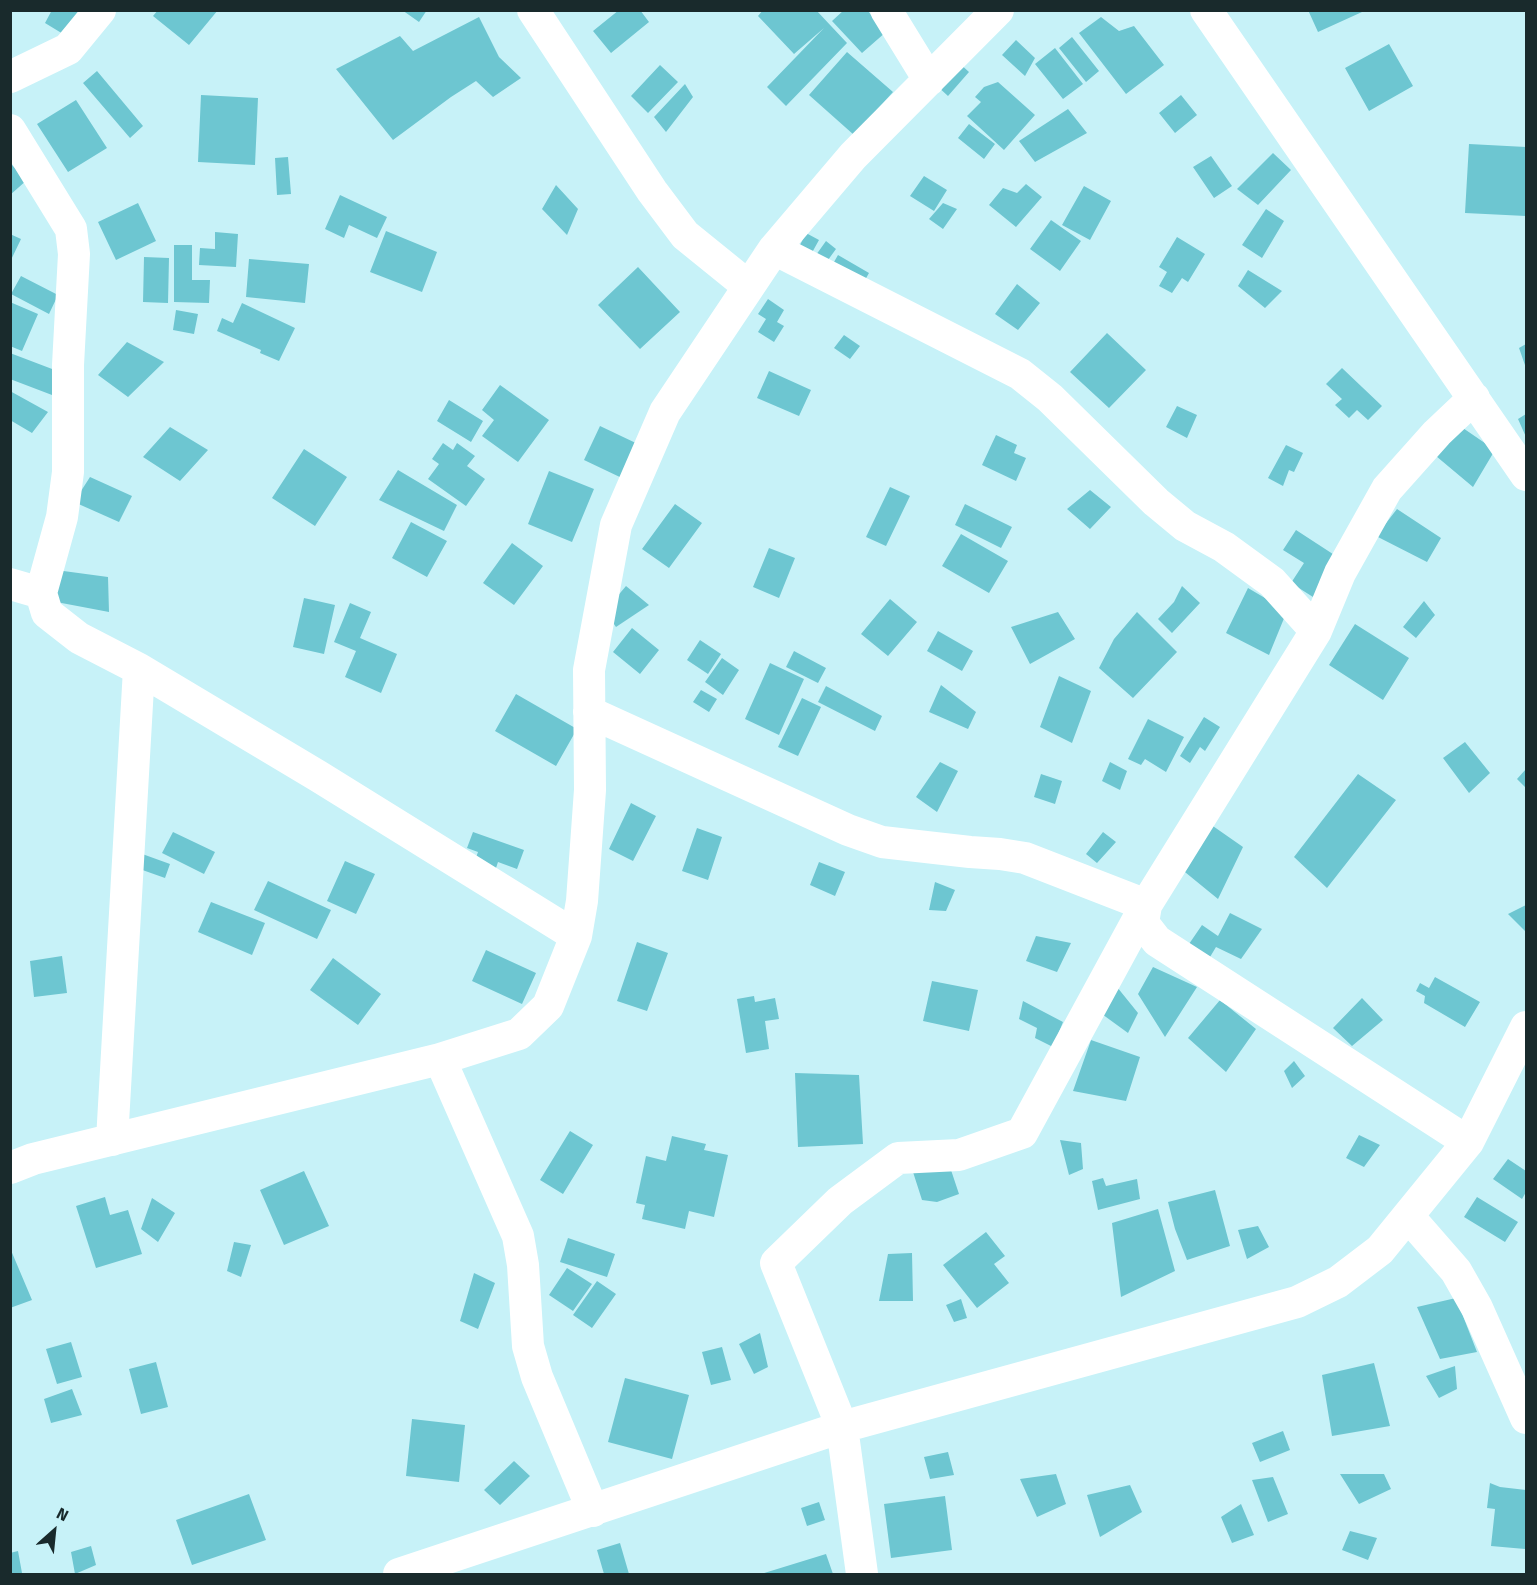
<!DOCTYPE html>
<html>
<head>
<meta charset="utf-8">
<style>
  body { margin:0 }
  #map { position:relative; width:1537px; height:1585px; overflow:hidden; background:#c7f2f8; font-family:"Fira Sans",sans-serif }
  canvas { display:block }
  .frame { position:absolute; inset:0; border:12px solid #192a2c; pointer-events:none }
  .north { position:absolute; left:24px; top:1501px; width:60px; height:60px; -webkit-text-stroke:4px #c7f2f8; paint-order:stroke; rotate:27deg; font-size:16px; font-weight:700; line-height:24px; text-align:center; color:#192a2c }
  .north::after { content:''; display:block; margin:auto; width:21px; height:27px; background:#192a2c; clip-path:polygon(50% 0,100% 100%,50% 72%,0 100%) }
</style>
</head>
<body>
<div id="map">
<canvas width="1537" height="1585"></canvas>
<div class="frame"></div>
<div class="north">N</div>
</div>
<script>
const context = document.querySelector('canvas').getContext('2d');
context.lineJoin = 'round';
function paint(path, color) { context.fillStyle = color; context.fill(path, 'evenodd'); }
const poly = rows => new Path2D(rows.map(r => 'M' + r).join(''));
function strokePath(path, color, width, dash) { context.strokeStyle = color; context.lineWidth = width; context.lineCap = dash ? 'butt' : 'round'; context.setLineDash(dash || []); context.stroke(path); }
const building = poly([
  [52,10,93,10,68,37,45,23],
  [158,10,218,10,189,45,153,16],
  [402,10,427,10,419,22],
  [619,10,640,10,649,22,611,53,593,31],
  [763,10,816,10,847,43,786,106,767,87,824,28,794,54,758,16],
  [844,10,867,10,886,32,862,53,832,21],
  [1308,10,1361,10,1362,12,1318,32],
  [479,17,499,57,521,78,493,97,476,81,451,97,393,140,336,69,400,36,413,51],
  [1101,17,1119,31,1134,26,1164,65,1126,94,1079,33],
  [1072,37,1099,71,1086,82,1059,48],
  [1016,40,1035,58,1025,76,1002,55],
  [1389,44,1413,86,1369,111,1345,68],
  [1055,48,1083,84,1063,99,1035,64],
  [847,52,893,92,854,135,809,95],
  [958,62,969,72,948,96,936,85],
  [660,65,678,82,648,113,631,96],
  [97,71,143,126,130,138,83,83],
  [998,82,1035,115,1004,150,967,116,981,102,975,97,984,87],
  [685,84,693,97,666,132,654,117],
  [201,95,258,98,255,165,198,162],
  [1181,95,1197,115,1175,133,1159,113],
  [76,100,107,148,68,172,37,124],
  [1068,109,1087,133,1035,162,1019,141],
  [969,124,995,144,984,159,958,138],
  [1469,144,1526,147,1526,216,1465,213],
  [1273,153,1291,170,1258,205,1237,189],
  [1211,156,1232,186,1214,198,1193,167],
  [288,157,291,194,277,195,275,158],
  [10,163,27,180,10,195],
  [924,176,947,190,934,211,910,196],
  [1026,184,1042,197,1016,227,989,205,1003,188,1017,193],
  [556,185,578,209,567,235,542,209],
  [1084,186,1111,201,1090,240,1062,225],
  [340,195,387,217,377,238,349,225,344,238,325,229],
  [138,203,156,241,116,260,98,222],
  [943,203,957,209,943,229,929,219],
  [1266,209,1284,221,1262,258,1242,245],
  [1051,220,1081,241,1060,271,1030,249],
  [386,231,437,252,422,292,370,272],
  [215,232,238,234,236,267,199,265,200,248,215,249],
  [806,233,819,240,809,258,797,251],
  [10,234,21,239,10,262],
  [1177,237,1205,254,1188,282,1182,278,1172,293,1159,286,1167,272,1159,267],
  [826,241,836,249,828,260,816,255],
  [174,245,192,245,192,280,210,280,209,303,174,302],
  [838,255,869,273,861,287,830,269],
  [144,257,169,258,168,303,143,302],
  [249,259,309,264,305,303,246,297],
  [638,267,680,312,640,349,598,305],
  [1248,270,1282,291,1265,308,1238,286],
  [21,276,58,295,49,314,11,294],
  [1017,284,1040,303,1018,330,995,314],
  [768,299,784,310,777,322,784,326,774,342,758,332,766,319,758,314],
  [10,302,38,314,22,351,10,346],
  [242,303,295,328,279,361,260,353,261,350,217,331,222,318,233,323],
  [176,310,198,314,194,334,173,330],
  [1107,333,1146,370,1109,408,1070,372],
  [844,335,860,346,850,359,834,348],
  [127,342,164,362,128,397,98,375],
  [1526,344,1526,368,1519,348],
  [10,353,60,372,52,395,10,379],
  [1342,368,1382,406,1368,420,1357,410,1349,418,1335,405,1342,399,1326,384],
  [769,371,811,390,799,416,757,398],
  [500,385,549,420,518,462,482,436,494,420,482,410],
  [10,391,48,412,32,433,10,420],
  [449,400,483,421,471,442,437,421],
  [1177,406,1197,415,1187,438,1166,427],
  [1526,414,1526,437,1518,419],
  [600,426,640,445,624,479,584,460],
  [1460,426,1495,450,1473,487,1436,456],
  [170,427,208,450,180,481,143,457],
  [996,435,1017,445,1014,453,1026,458,1016,481,982,465],
  [443,443,453,450,457,443,475,456,467,466,485,479,466,506,428,479,439,464,432,459],
  [1286,445,1303,453,1294,472,1289,470,1283,486,1268,478],
  [304,449,347,477,315,526,272,498],
  [398,470,457,505,444,531,379,500],
  [549,471,594,489,572,542,528,524],
  [90,477,132,496,119,522,74,502],
  [890,487,910,496,886,546,866,537],
  [1090,490,1111,507,1090,529,1067,509],
  [675,504,702,523,669,568,642,549],
  [965,504,1012,527,1001,548,955,525],
  [1397,509,1441,538,1427,562,1376,536],
  [411,522,447,541,427,577,392,558],
  [1296,530,1339,558,1313,597,1291,583,1304,563,1283,550],
  [961,534,1008,561,989,593,942,566],
  [512,543,543,566,514,605,483,583],
  [769,548,795,558,779,598,753,587],
  [56,570,108,577,109,612,51,601],
  [626,586,649,605,616,627,605,611],
  [1182,586,1200,603,1172,633,1158,619,1174,602],
  [1248,588,1287,611,1269,655,1226,633],
  [304,598,335,605,324,654,293,647],
  [890,599,917,622,888,656,861,634],
  [1424,601,1435,615,1416,638,1403,627],
  [350,603,371,612,360,638,397,654,381,693,345,677,356,651,334,642],
  [1058,612,1075,639,1030,664,1011,627],
  [1137,612,1177,652,1133,698,1099,668,1114,639],
  [1355,624,1409,658,1383,700,1329,665],
  [632,628,659,650,640,674,613,652],
  [938,631,973,651,962,671,927,651],
  [700,640,721,654,708,674,687,660],
  [794,651,826,668,818,683,786,667],
  [722,658,739,670,723,695,705,682],
  [770,663,804,679,779,735,745,719],
  [1059,676,1091,691,1072,743,1040,727],
  [941,685,976,712,968,729,929,712],
  [826,686,882,716,875,731,818,702],
  [701,690,717,699,709,712,693,702],
  [516,694,577,729,556,766,495,731],
  [802,698,821,707,798,756,778,747],
  [1204,717,1220,727,1205,751,1200,747,1190,763,1180,756],
  [1148,719,1184,737,1166,772,1145,759,1141,765,1128,759],
  [1465,742,1490,773,1469,793,1443,758],
  [940,762,958,771,937,812,916,797],
  [1110,762,1127,771,1120,790,1102,781],
  [1526,769,1526,788,1517,779],
  [1041,774,1062,781,1055,804,1034,797],
  [1358,774,1396,800,1327,888,1294,857],
  [631,803,656,816,633,861,609,849],
  [1210,824,1243,847,1218,899,1180,868],
  [697,828,722,837,708,880,682,871],
  [173,832,215,852,204,874,162,853],
  [473,832,524,850,517,869,498,862,495,871,474,863,478,852,467,848],
  [1103,832,1116,842,1097,863,1086,854],
  [134,851,170,864,165,878,134,867],
  [345,861,375,874,356,914,327,901],
  [819,862,845,872,835,896,810,885],
  [268,881,331,910,317,939,254,910],
  [935,882,955,890,946,911,929,910],
  [211,902,265,923,252,955,198,932],
  [1526,905,1526,932,1508,914],
  [1230,913,1262,929,1241,959,1216,947,1210,957,1189,944,1202,925,1218,936],
  [1036,936,1071,943,1057,972,1026,961],
  [637,942,668,953,647,1011,617,1001],
  [486,950,536,973,522,1004,472,981],
  [62,956,67,993,34,997,30,961],
  [333,958,381,994,358,1025,310,990],
  [1153,967,1197,987,1165,1037,1138,994],
  [1435,977,1480,1002,1465,1027,1424,1003,1425,996,1416,991,1420,983,1429,988],
  [932,981,978,990,969,1031,923,1021],
  [1117,987,1138,1013,1128,1033,1095,1009],
  [754,996,755,1002,775,998,779,1019,765,1021,769,1049,746,1053,737,999],
  [1362,998,1383,1020,1352,1046,1333,1028],
  [1220,1000,1256,1029,1226,1072,1188,1038],
  [1023,1001,1063,1022,1053,1047,1035,1038,1037,1028,1019,1019],
  [1091,1040,1140,1057,1126,1101,1073,1091],
  [1294,1061,1305,1076,1292,1088,1284,1071],
  [795,1073,859,1075,863,1144,798,1147],
  [570,1131,593,1145,563,1194,540,1180],
  [1359,1135,1380,1145,1364,1167,1346,1158],
  [672,1136,706,1144,704,1150,728,1155,714,1217,689,1211,685,1229,642,1219,645,1205,636,1203,646,1156,666,1161],
  [1060,1140,1081,1143,1083,1169,1069,1175],
  [1508,1159,1526,1171,1526,1192,1522,1199,1493,1179],
  [948,1161,959,1194,937,1202,922,1200,913,1172],
  [304,1171,329,1226,284,1245,260,1190],
  [1103,1178,1106,1186,1137,1179,1140,1199,1098,1210,1092,1181],
  [1215,1190,1230,1246,1187,1260,1175,1229,1168,1202],
  [105,1197,110,1215,128,1210,142,1254,96,1268,76,1206],
  [1477,1197,1518,1222,1505,1242,1464,1217],
  [152,1198,175,1213,158,1242,141,1229],
  [1158,1209,1175,1271,1121,1297,1112,1223],
  [1258,1226,1269,1247,1247,1259,1238,1230],
  [986,1232,1005,1256,994,1264,1009,1283,977,1308,943,1265],
  [568,1238,615,1254,607,1277,560,1262],
  [234,1242,251,1245,241,1277,227,1271],
  [10,1248,32,1300,10,1308],
  [912,1253,913,1301,879,1301,888,1254],
  [567,1268,592,1284,573,1311,549,1295],
  [474,1273,495,1283,478,1329,460,1321],
  [597,1281,616,1294,592,1328,573,1315],
  [1456,1298,1477,1352,1440,1359,1417,1307],
  [961,1299,967,1318,954,1322,946,1305],
  [760,1333,768,1367,754,1374,739,1344],
  [71,1342,82,1377,57,1384,46,1349],
  [722,1347,731,1380,711,1385,702,1352],
  [156,1362,168,1407,141,1414,129,1369],
  [1374,1363,1390,1426,1332,1436,1322,1375],
  [1455,1366,1457,1389,1439,1398,1426,1376],
  [625,1378,689,1395,672,1459,608,1442],
  [72,1389,82,1415,51,1423,44,1399],
  [412,1419,465,1425,459,1482,406,1476],
  [1283,1431,1290,1450,1260,1462,1252,1443],
  [948,1452,954,1475,930,1479,924,1457],
  [514,1461,530,1476,500,1505,484,1490],
  [1056,1474,1066,1504,1037,1517,1020,1479],
  [1340,1474,1384,1474,1391,1489,1359,1504],
  [1273,1477,1288,1514,1268,1522,1252,1480],
  [1490,1483,1500,1487,1526,1490,1525,1549,1491,1546,1495,1509,1487,1508],
  [1130,1485,1142,1512,1100,1537,1087,1495],
  [249,1494,266,1540,192,1565,176,1520],
  [945,1496,952,1550,891,1558,884,1504],
  [819,1502,825,1520,807,1526,801,1508],
  [1241,1504,1254,1535,1232,1543,1221,1517],
  [1350,1531,1377,1538,1368,1560,1342,1550],
  [620,1543,629,1574,604,1574,597,1550],
  [91,1546,96,1565,75,1574,71,1552],
  [18,1551,22,1573,10,1574,10,1553],
  [826,1554,833,1574,761,1574]
]);
const minor = poly([
  [533,10,652,191,685,235,748,286],
  [886,10,929,80],
  [1206,10,1526,475],
  [10,77,68,49,100,10],
  [10,130,71,229,74,254,68,365,68,472,62,517,41,593,47,613,79,638,139,669,318,776,576,936],
  [774,249,1020,374,1050,398,1156,502,1185,526,1224,547,1272,582,1316,631],
  [10,584,41,593],
  [589,712,848,830,882,842,970,852,1000,854,1025,858,1146,905],
  [1146,905,1143,923,1157,941,1468,1142],
  [440,1059,518,1236,523,1265,528,1346,537,1377,593,1511],
  [112,1140,139,669],
  [10,1168,33,1159,440,1059,519,1034,548,1006,576,936,582,901,590,790,589,670,616,525,665,412,774,249,853,156,998,10],
  [1408,1216,1456,1271,1477,1308,1526,1418],
  [399,1574,842,1427,1297,1302,1338,1282,1380,1250,1468,1142,1526,1027],
  [862,1574,842,1427,776,1263,840,1201,898,1158,959,1155,1022,1133,1146,905,1316,631,1340,573,1387,489,1437,433,1474,398]
]);
paint(building, '#6dc6d1');
strokePath(minor, '#fff', 32);
</script>
</body>
</html>
